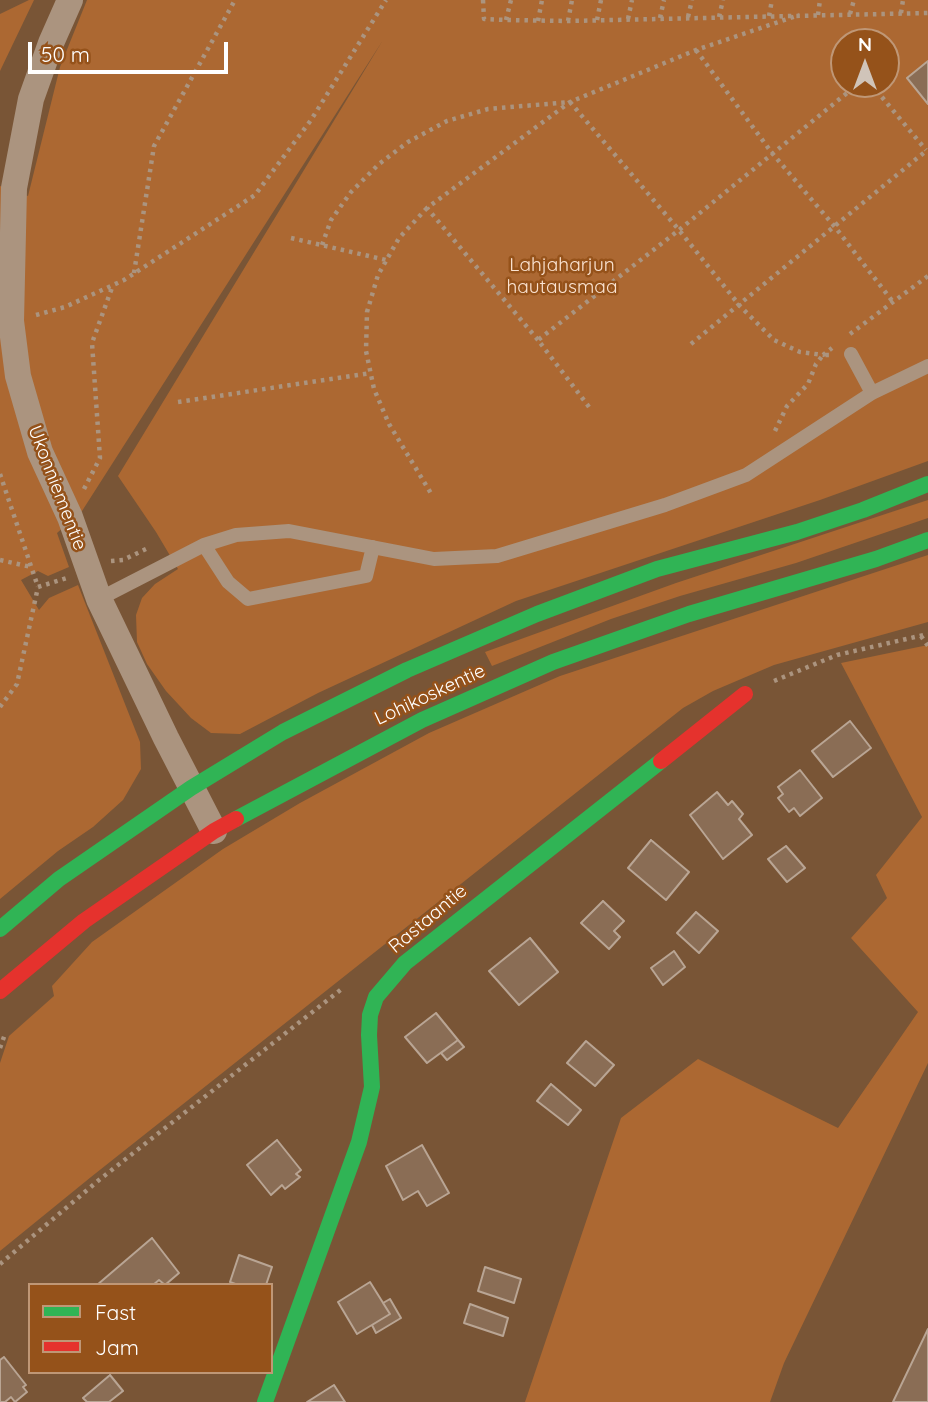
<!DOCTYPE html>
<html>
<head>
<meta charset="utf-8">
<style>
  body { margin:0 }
  #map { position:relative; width:928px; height:1402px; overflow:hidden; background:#795536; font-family:Quicksand,sans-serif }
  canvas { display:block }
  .legend { position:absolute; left:28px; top:1283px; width:245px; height:91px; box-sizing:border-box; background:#95521a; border:2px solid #bf9776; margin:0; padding:9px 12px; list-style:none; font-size:21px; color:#fff }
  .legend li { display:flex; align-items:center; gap:14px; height:35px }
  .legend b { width:35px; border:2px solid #bf9776 }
  .north { position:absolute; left:830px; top:28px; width:70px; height:70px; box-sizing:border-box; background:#95521a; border:2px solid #bf9776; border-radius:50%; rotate:0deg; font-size:19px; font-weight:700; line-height:28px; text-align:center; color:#fff }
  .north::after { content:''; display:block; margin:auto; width:24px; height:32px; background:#d0c4b9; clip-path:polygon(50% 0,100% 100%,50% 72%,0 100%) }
  .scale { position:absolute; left:28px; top:42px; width:200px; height:32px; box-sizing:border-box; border:4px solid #fff; border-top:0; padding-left:9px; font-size:21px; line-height:24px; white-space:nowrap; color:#fff; -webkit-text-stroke:5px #95521a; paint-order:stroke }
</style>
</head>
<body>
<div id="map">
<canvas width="928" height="1402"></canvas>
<ul class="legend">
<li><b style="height:9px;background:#30b455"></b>Fast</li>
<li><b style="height:9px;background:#e5322d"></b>Jam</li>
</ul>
<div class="north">N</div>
<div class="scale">50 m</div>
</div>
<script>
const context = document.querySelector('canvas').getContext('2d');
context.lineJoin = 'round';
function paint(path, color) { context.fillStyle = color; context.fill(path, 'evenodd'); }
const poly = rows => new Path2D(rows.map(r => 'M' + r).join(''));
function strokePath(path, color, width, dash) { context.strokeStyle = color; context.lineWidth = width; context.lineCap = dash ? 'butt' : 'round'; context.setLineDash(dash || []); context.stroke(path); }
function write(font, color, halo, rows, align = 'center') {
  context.font = font + ' Quicksand,sans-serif'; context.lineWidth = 5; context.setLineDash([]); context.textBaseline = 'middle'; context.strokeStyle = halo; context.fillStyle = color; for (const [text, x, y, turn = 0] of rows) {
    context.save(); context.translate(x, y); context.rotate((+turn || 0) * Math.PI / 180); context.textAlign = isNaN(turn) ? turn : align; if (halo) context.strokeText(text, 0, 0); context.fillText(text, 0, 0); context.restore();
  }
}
const green = poly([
  [29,0,34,0,0,71,0,14],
  [87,0,928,0,928,461,820,500,516,601,318,693,240,734,211,733,191,718,166,691,147,664,137,642,136,615,142,598,155,584,178,569,156,532,118,476,383,40,82,511,57,533,69,567,48,576,38,571,21,580,39,610,49,598,78,585,140,742,141,769,123,800,93,827,58,851,0,899,0,186,28,196,60,67],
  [844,42,886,42,886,84,844,84],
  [928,500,928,518,796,563,680,596,611,619,492,666,485,652,676,583],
  [928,555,928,622,774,665,713,691,683,708,91,1177,0,1251,0,1063,9,1036,54,996,52,986,92,942,223,849,300,803,429,733,560,676],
  [928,645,928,1063,784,1363,770,1402,525,1402,621,1118,698,1059,838,1128,918,1012,851,938,887,898,876,875,922,817,841,663]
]);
const building = poly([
  [928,61,928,104,907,78,928,61],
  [850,721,871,748,833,777,812,751,850,721],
  [800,770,822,798,800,816,794,808,789,812,778,798,783,794,778,787,800,770],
  [717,792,728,805,732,801,743,814,739,819,752,835,723,859,690,815,717,792],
  [651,840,689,872,666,900,628,868,651,840],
  [786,846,805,868,787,882,768,859,786,846],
  [603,901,624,921,614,931,620,937,609,949,581,923,603,901],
  [696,912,718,931,699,953,677,933,696,912],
  [530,938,558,972,519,1005,489,971,530,938],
  [674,951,685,967,663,985,651,968,674,951],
  [436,1013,458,1040,427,1063,405,1037,436,1013],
  [458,1040,464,1047,447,1060,441,1053,458,1040],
  [586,1041,614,1065,595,1086,567,1063,586,1041],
  [551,1084,581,1110,568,1125,537,1101,551,1084],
  [277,1140,301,1170,296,1174,300,1177,285,1189,282,1185,271,1195,247,1165,277,1140],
  [422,1145,449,1193,427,1206,418,1191,403,1200,386,1166,422,1145],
  [152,1238,179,1273,165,1285,159,1280,153,1285,97,1285,152,1238],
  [239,1255,272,1267,266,1285,238,1285,230,1282,239,1255],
  [485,1267,521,1279,514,1303,478,1291,485,1267],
  [370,1282,390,1314,357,1334,338,1302,370,1282],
  [390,1299,401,1318,376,1333,372,1325,390,1314,383,1303,390,1299],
  [470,1304,508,1318,503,1336,464,1323,470,1304],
  [928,1329,928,1402,893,1402,928,1329],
  [4,1357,26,1385,23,1387,27,1392,15,1402,11,1397,5,1402,0,1402,0,1360,4,1357],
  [110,1375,123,1391,109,1402,87,1402,83,1398,110,1375],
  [334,1385,345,1402,307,1402,334,1385]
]);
const path = poly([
  [483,0,484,19,506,20,568,21,928,13],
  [901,13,903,0],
  [850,14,854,0],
  [818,15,820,0],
  [769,16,772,0],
  [688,17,692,0],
  [719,17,723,0],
  [660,18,664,0],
  [628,19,632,0],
  [506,20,511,0],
  [597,20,601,0],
  [538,21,542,0],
  [568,21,572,0],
  [696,50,772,153,835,227,893,302],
  [871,84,926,150],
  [427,208,399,238,378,275,367,312,366,351,374,389,389,424,432,495],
  [291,238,386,260],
  [322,245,331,220,351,192,379,164,408,142,447,121,488,109,570,102,679,230,740,306,774,340,800,352,823,355,832,348],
  [134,273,154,146,235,0],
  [36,315,65,307,124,280,255,195,311,120,386,0],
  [850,334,928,276],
  [538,340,427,208,570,102,696,50,799,15],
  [691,344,926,151],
  [178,402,371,373],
  [589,407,538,340,679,230,858,84],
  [775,431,787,406,808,384,816,364,823,355,832,355],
  [0,474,38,587],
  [84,489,100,458,92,343,113,285],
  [0,560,31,567],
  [111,561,123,560,148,548],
  [38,587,67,578],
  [921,636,928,646],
  [774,681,837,655,928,634],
  [0,707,17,684,38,587],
  [0,1048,5,1034],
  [0,1264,99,1180,343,988]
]);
const lane = poly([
  [851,354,872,393],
  [204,545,228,582,248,599,366,576,373,547],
  [99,599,204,545,236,535,289,531,434,559,497,556,665,505,746,475,872,393,928,366]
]);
const street = poly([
  [70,0,51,43,31,99,14,188,11,321,18,376,40,452,70,517,99,599,166,738,214,831]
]);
const fast = poly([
  [236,819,422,720,553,662,689,614,876,559,928,540],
  [0,929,59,879,191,788,283,732,407,670,537,614,657,569,797,532,863,510,928,484],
  [265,1402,359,1142,372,1087,369,1035,370,1015,376,997,405,963,661,761]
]);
const jam = poly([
  [661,761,745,694],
  [0,991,84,921,214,831,236,819]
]);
const parkNames = [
  ["Lahjaharjun",562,265],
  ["hautausmaa",562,287]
];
const streetNames = [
  ["Ukonniementie",57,488,69],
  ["Lohikoskentie",430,695,-25],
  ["Rastaantie",428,919,-40]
];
paint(green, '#ac6832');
paint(building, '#8a6d55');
strokePath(building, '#b9a594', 2);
strokePath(path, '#ab947f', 4.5, [3.5, 5]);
strokePath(lane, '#ab947f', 14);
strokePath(street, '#ab947f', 26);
strokePath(fast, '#30b455', 16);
strokePath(jam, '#e5322d', 16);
write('19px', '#fbe4d3', '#95521a', parkNames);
write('19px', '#fff', '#95521a', streetNames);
</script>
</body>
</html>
